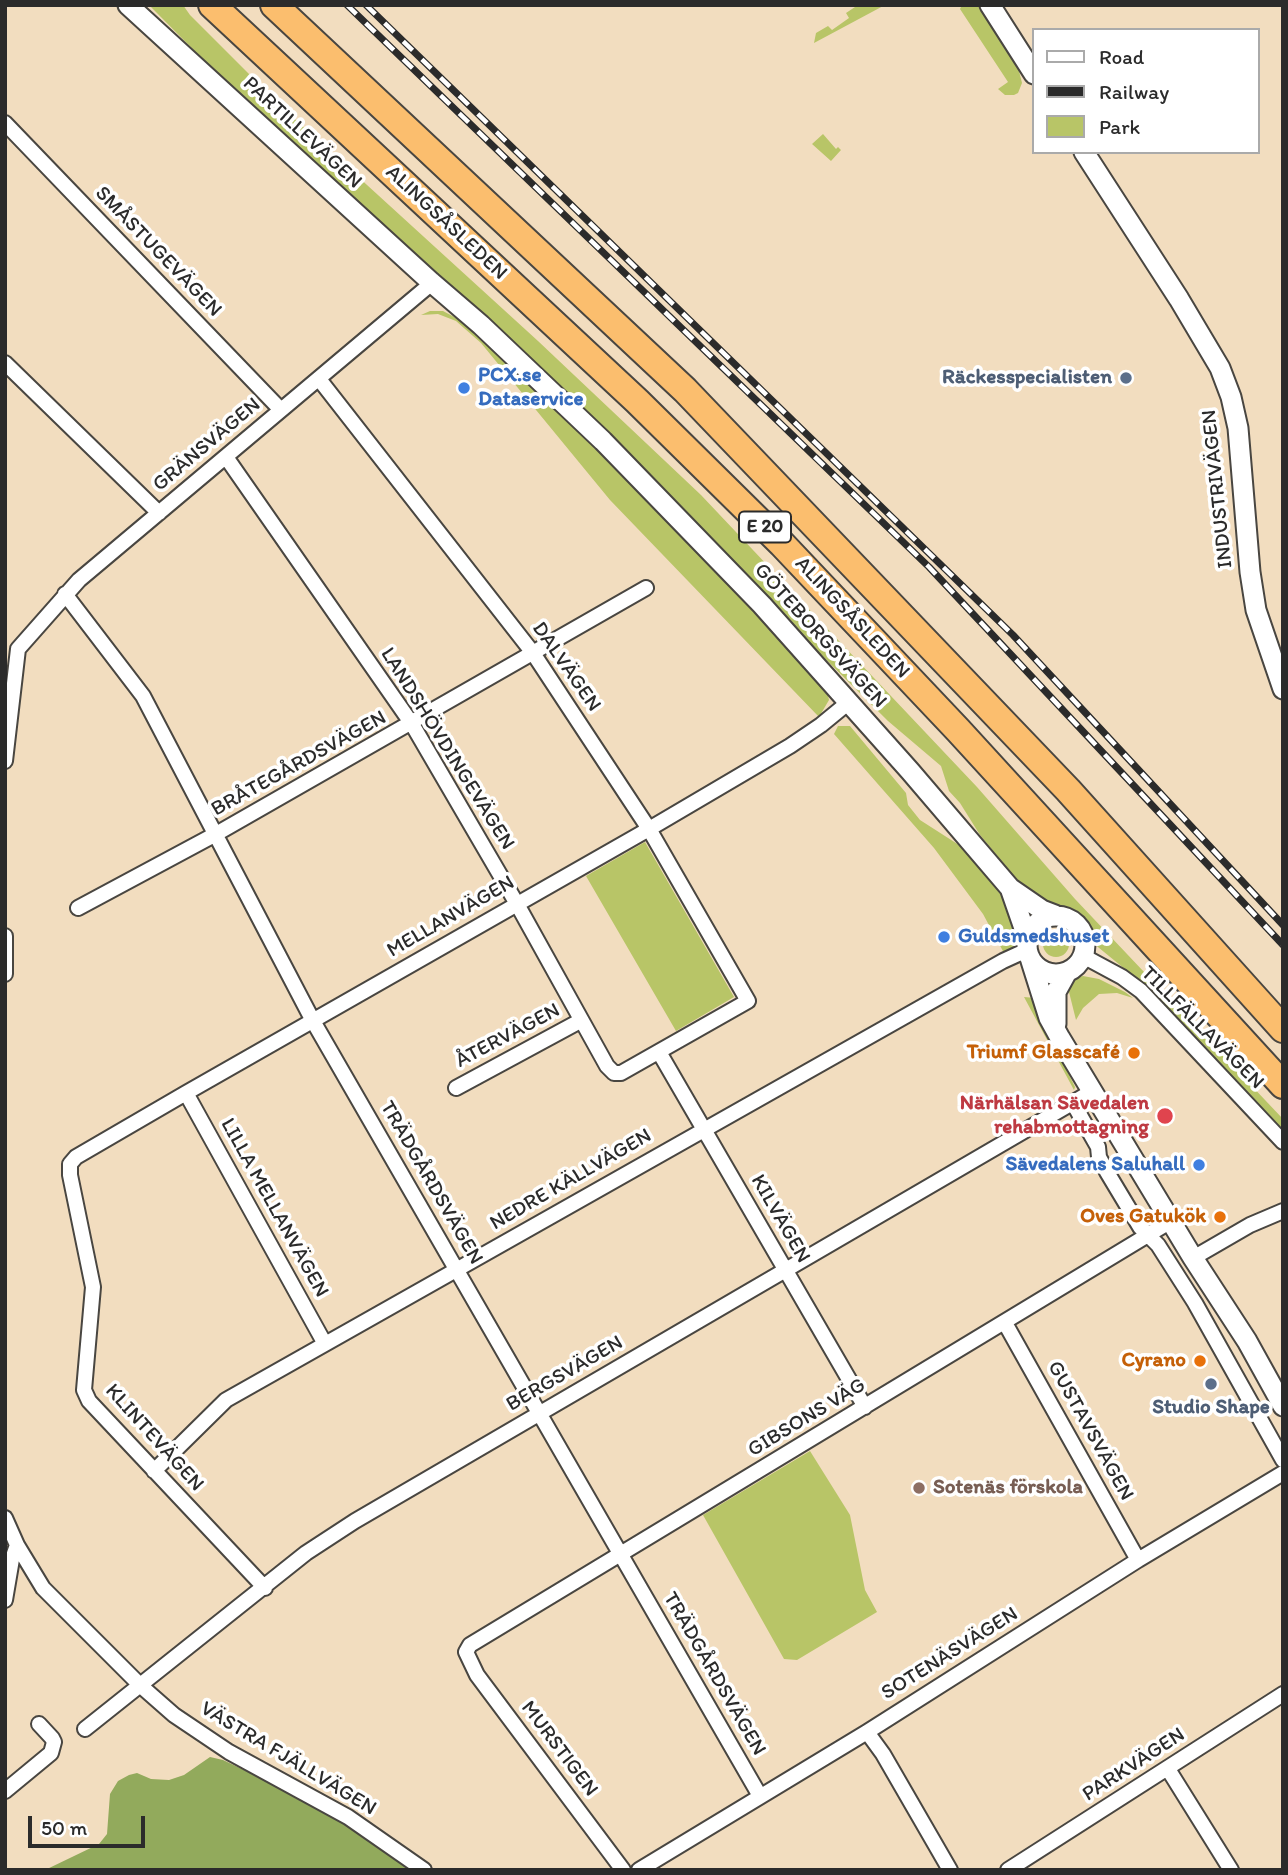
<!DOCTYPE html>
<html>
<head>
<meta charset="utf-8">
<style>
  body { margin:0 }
  #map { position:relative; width:1288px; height:1875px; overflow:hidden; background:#f2ddbf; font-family:Itim,sans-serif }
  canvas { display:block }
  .frame { position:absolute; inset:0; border:7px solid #2b2b2b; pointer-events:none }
  .legend { position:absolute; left:1032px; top:28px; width:228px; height:126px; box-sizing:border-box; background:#fff; border:2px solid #aaa; margin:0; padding:9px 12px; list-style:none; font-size:21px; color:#2b2b2b }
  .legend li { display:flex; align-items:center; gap:14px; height:35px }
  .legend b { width:35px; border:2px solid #aaa }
  .scale { position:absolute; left:28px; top:1816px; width:117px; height:32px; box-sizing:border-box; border:4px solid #2b2b2b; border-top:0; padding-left:9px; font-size:21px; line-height:24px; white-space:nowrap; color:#2b2b2b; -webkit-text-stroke:5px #fff; paint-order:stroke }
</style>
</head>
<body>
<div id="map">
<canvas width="1288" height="1875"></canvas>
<div class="frame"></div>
<ul class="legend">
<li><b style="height:9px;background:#fff"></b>Road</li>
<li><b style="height:9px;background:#2b2b2b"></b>Railway</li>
<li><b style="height:19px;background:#b8c567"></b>Park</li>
</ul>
<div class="scale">50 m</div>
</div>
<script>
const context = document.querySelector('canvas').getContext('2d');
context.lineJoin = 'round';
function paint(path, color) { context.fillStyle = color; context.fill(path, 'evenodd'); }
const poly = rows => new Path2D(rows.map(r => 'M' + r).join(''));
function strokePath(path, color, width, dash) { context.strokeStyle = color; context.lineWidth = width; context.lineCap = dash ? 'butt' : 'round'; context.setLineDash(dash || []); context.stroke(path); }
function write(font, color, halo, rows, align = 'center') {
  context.font = font + ' Itim,sans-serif'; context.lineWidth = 7; context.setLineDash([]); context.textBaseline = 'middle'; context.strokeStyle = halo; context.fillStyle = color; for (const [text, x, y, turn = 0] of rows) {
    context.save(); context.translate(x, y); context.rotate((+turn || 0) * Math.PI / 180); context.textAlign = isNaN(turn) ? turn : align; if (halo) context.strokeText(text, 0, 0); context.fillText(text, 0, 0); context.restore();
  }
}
const green = poly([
  [149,5,183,5,190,15,287,112,538,341,701,495,977,787,1075,899,1283,1119,1283,1133,1153,992,1093,943,1082,919,1068,909,1055,906,1017,880,980,835,960,803,949,791,941,766,888,721,775,609,273,130],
  [858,5,885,5,814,43,816,33,828,26,832,30,849,18,846,13],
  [962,5,978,5,1018,67,1022,83,1018,93,1014,95,1005,95,998,89,1008,82,960,9],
  [823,134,836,149,838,147,841,150,831,161,812,144],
  [430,311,443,311,460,320,499,353,636,486,753,608,827,691,829,700,819,717,610,500,481,343,456,321,438,314,421,315],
  [838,726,850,726,906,793,908,805,920,820,959,845,992,882,1012,910,1018,940,1015,946,1004,953,983,914,934,848,834,734],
  [645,842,734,997,676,1031,586,876],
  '1043 944a13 13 0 1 1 26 0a13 13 0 1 1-26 0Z',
  [1083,976,1099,979,1125,992,1133,998,1117,993,1099,994,1083,1008,1076,1020,1069,992,1065,988,1072,979],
  [1024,997,1035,998,1043,1022,1075,1087,1074,1090],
  [810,1451,850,1515,865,1590,877,1612,797,1660,784,1659,703,1515]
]);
const forest = poly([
  [210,1757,223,1760,326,1809,416,1870,45,1870,99,1844,107,1834,110,1794,118,1781,129,1775,137,1773,151,1779,169,1780,184,1775]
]);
const minor = poly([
  [5,123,281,410],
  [5,363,159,513],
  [226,457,412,724,517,904,607,1066,614,1073,621,1073,748,1001,649,829,533,653,319,379],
  [65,594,143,696,313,1021,760,1796],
  [18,649,79,580,432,283],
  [5,761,18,649],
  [78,908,216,834,646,588],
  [5,936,5,974],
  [1083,956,1122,977,1141,991,1283,1142],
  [659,1052,865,1407],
  [456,1088,580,1021],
  [186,1093,325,1344],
  [1073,1103,1098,1147,1099,1157,1107,1172,1140,1227,1158,1245,1195,1303,1283,1460],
  [1193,1258,1250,1225,1283,1211],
  [1005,1323,1138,1560],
  [154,1471,226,1400,1003,961,1027,950],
  [5,1518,17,1545,43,1588,141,1686,174,1715,229,1752,348,1817,424,1870],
  [265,1588,89,1401,84,1390,93,1287,70,1175,70,1164,76,1157,186,1093,649,829,790,746,821,725,849,702],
  [5,1600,12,1559,17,1545],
  [85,1729,306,1553,355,1521,1091,1092],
  [867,1732,883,1754,950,1870],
  [1168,1769,1231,1870],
  [5,1791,51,1753,54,1742,52,1738,39,1724],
  [623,1870,477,1675,466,1652,470,1645,1171,1221],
  [639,1870,867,1732,1138,1560,1283,1473],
  [1008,1870,1283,1694]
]);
const tertiary = poly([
  [128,5,431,282,481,325,603,441,762,605,910,771,1010,888,1042,910,1055,915],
  [990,5,1034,74],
  [1084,152,1179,299,1220,368,1231,397,1238,428,1250,572,1256,610,1283,689],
  [1010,888,1027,937],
  '1027 945a29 29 0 1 1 58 0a29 29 0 1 1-58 0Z',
  [1031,961,1049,1018,1060,1038,1193,1258,1247,1341,1283,1406],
  [1056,1024,1056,992,1067,972]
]);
const motorway = poly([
  [212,5,637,401,782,544,958,730,1283,1085],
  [274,5,685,390,1068,790,1283,1029]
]);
const rail = poly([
  [347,5,929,567,1283,945],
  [366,5,1013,635,1283,925]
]);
const markers = [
  [1126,378,7,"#5c6f8a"],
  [464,388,7,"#3f7fe0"],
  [944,937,7,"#3f7fe0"],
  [1134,1053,7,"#e8710a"],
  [1165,1116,9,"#e0444e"],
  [1199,1165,7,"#3f7fe0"],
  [1220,1217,7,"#e8710a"],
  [1200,1361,7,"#e8710a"],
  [1211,1384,7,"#5c6f8a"],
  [919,1488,7,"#8d6e63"]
];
const shields = [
  [765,527,52]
];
const shieldNames = [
  ["E 20",765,527]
];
const streetNames = [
  ["PARTILLEVÄGEN",302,133,43],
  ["ALINGSÅSLEDEN",446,223,43],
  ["SMÅSTUGEVÄGEN",158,252,46],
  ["GRÄNSVÄGEN",207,445,-40],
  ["INDUSTRIVÄGEN",1218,489,-96],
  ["ALINGSÅSLEDEN",852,618,47],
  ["GÖTEBORGSVÄGEN",820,636,48],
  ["DALVÄGEN",566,667,55],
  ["LANDSHÖVDINGEVÄGEN",447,749,58],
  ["BRÅTEGÅRDSVÄGEN",299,764,-29],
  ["MELLANVÄGEN",451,917,-30],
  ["TILLFÄLLAVÄGEN",1202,1028,45],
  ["ÅTERVÄGEN",508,1036,-28],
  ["NEDRE KÄLLVÄGEN",571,1180,-30],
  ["TRÄDGÅRDSVÄGEN",431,1183,60],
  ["LILLA MELLANVÄGEN",274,1208,61],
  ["KILVÄGEN",780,1219,60],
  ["BERGSVÄGEN",565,1374,-30],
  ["GIBSONS VÄG",807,1418,-31],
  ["GUSTAVSVÄGEN",1090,1431,61],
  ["KLINTEVÄGEN",154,1438,48],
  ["SOTENÄSVÄGEN",950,1654,-32],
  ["TRÄDGÅRDSVÄGEN",714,1674,60],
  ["MURSTIGEN",559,1749,53],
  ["VÄSTRA FJÄLLVÄGEN",288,1759,31],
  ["PARKVÄGEN",1134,1765,-33]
];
const shopNames = [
  ["PCX.se",478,376],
  ["Dataservice",478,400],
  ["Guldsmedshuset",958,937],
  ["Sävedalens Saluhall",1185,1165,"right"]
];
const serviceNames = [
  ["Räckesspecialisten",1112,378],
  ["Studio Shape",1211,1408,"center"]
];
const foodNames = [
  ["Triumf Glasscafé",1120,1053],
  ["Oves Gatukök",1206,1217],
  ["Cyrano",1186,1361]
];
const healthNames = [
  ["Närhälsan Sävedalen",1149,1104],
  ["rehabmottagning",1149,1128]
];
const educationNames = [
  ["Sotenäs förskola",933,1488]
];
paint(green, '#b8c567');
paint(forest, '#92aa5c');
strokePath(minor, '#494641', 18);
strokePath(tertiary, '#494641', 23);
strokePath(motorway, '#494641', 30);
strokePath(minor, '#fff', 14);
strokePath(tertiary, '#fff', 19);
strokePath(motorway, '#fbbe6e', 26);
strokePath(rail, '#2b2b2b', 7);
strokePath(rail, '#fff', 4.5, [13]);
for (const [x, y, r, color] of markers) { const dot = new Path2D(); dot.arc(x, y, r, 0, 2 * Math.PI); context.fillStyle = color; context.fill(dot); strokePath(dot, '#fff', 2.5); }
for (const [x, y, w] of shields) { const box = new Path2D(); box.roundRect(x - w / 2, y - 15.5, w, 31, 5); context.fillStyle = '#fff'; context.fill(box); strokePath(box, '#2b2b2b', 2); }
write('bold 19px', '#2b2b2b', null, shieldNames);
write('21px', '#2b2b2b', '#fff', streetNames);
write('bold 21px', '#366cbe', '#fff', shopNames, 'left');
write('bold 21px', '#4e5e75', '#fff', serviceNames, 'right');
write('bold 21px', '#c56008', '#fff', foodNames, 'right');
write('bold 21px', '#be3a42', '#fff', healthNames, 'right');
write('bold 21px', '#785e54', '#fff', educationNames, 'left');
</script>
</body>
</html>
